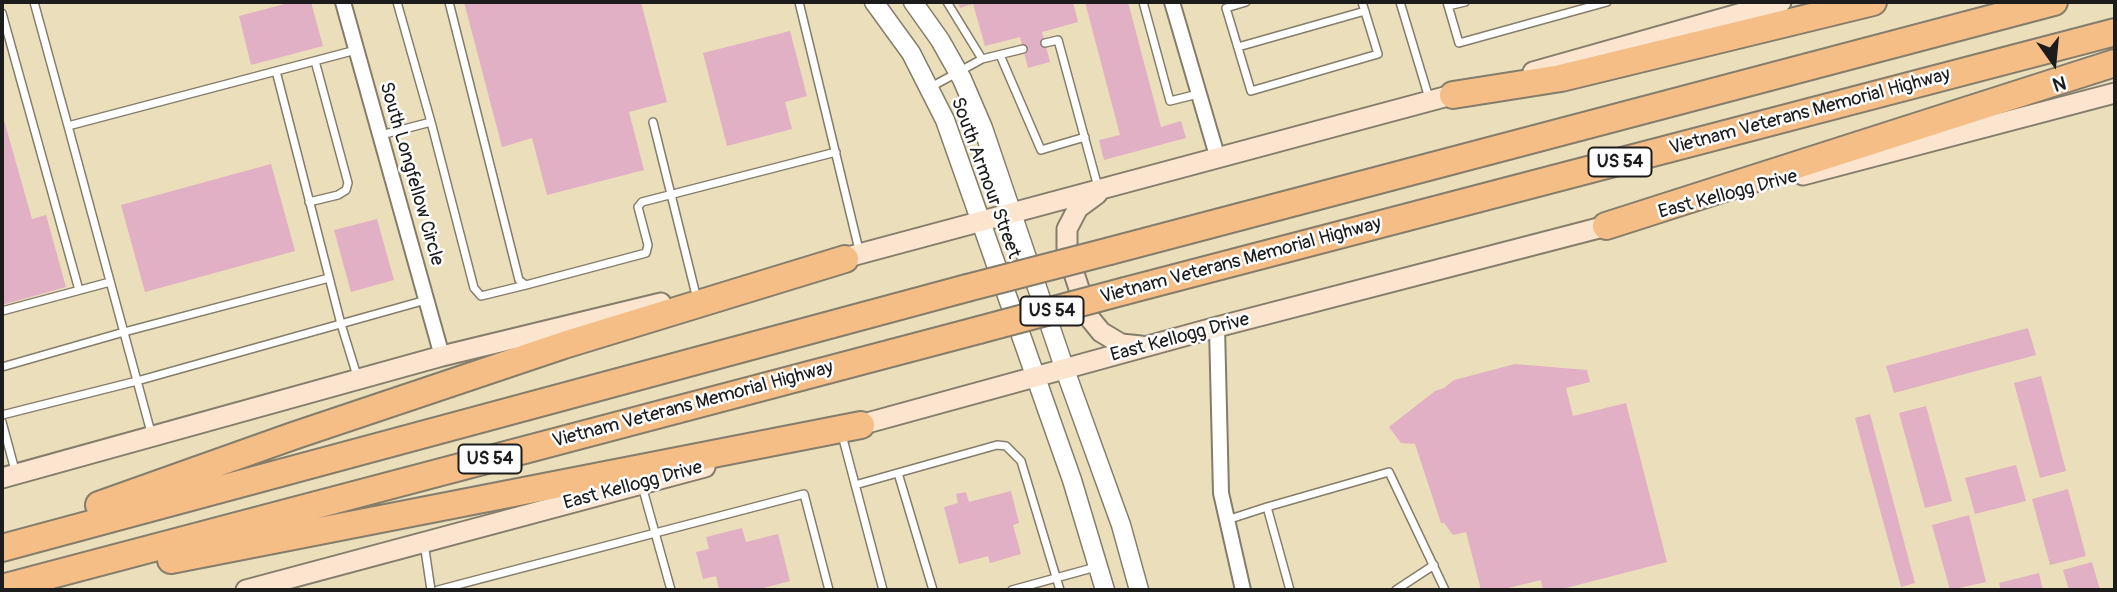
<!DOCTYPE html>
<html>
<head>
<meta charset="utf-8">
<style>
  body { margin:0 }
  #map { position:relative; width:2117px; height:592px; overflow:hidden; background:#ebdeba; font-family:Pangolin,sans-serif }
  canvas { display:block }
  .frame { position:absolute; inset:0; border:4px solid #1c1c1c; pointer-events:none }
  .north { position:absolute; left:2019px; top:28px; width:70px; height:70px; -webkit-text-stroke:5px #fff; paint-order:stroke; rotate:165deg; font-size:19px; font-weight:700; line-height:28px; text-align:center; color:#1c1c1c }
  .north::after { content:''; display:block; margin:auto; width:24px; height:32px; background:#1c1c1c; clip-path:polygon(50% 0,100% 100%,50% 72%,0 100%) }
</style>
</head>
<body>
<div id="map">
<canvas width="2117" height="592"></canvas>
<div class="frame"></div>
<div class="north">N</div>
</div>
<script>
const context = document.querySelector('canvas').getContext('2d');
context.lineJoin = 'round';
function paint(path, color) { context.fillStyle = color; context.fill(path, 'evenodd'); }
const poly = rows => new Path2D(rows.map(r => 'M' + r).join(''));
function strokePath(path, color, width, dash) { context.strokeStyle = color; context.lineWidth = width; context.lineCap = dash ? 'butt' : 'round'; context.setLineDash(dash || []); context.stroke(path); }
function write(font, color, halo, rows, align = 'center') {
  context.font = font + ' Pangolin,sans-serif'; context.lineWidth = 5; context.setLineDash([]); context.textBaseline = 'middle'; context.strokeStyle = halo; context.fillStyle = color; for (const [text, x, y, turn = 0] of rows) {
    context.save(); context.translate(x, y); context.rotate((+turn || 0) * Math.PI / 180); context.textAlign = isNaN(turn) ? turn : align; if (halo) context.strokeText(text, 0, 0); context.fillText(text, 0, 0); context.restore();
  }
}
const building = poly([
  [292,2,311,2,323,46,251,65,239,16],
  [464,2,641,2,667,102,629,112,644,170,547,195,532,138,502,147],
  [958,2,1073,2,1078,22,1042,32,1050,62,1028,68,1020,37,985,46,973,4,960,8],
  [1085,2,1128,2,1161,127,1181,121,1186,138,1104,160,1099,140,1120,135],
  [790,31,807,96,785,102,792,129,727,146,703,53],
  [2,113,32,219,46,215,66,287,2,305],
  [271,164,295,251,145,292,121,205],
  [377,219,394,280,351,292,334,230],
  [2028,328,2036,355,1894,393,1886,366],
  [1515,364,1587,370,1590,382,1566,388,1573,416,1626,403,1667,562,1558,590,1543,590,1541,580,1500,590,1481,590,1466,532,1453,535,1444,523,1441,523,1415,444,1401,443,1389,427,1435,391,1444,388,1454,380],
  [2041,376,2066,471,2040,478,2014,383],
  [1926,406,1952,501,1925,508,1899,413],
  [1870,414,1915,583,1901,587,1855,418],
  [2016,465,2026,501,1975,514,1965,478],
  [2068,489,2086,556,2050,565,2032,499],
  [1011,491,1019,523,1013,525,1021,554,990,563,988,556,959,564,944,507,958,503,956,494,966,492,969,502],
  [1969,515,1986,582,1950,590,1932,525],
  [742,528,746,542,778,534,790,581,756,590,719,590,716,576,703,579,696,552,709,549,706,537],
  [2092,562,2100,590,2069,590,2063,570],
  [2039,573,2043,590,2001,590,1999,583]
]);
const service = poly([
  [34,2,68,126],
  [449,2,519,280,526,285,646,253,648,245,638,207,642,202,836,152],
  [799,2,860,254],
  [947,2,982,59],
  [1143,2,1170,101,1198,94],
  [1246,2,1226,8,1251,91,1378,54,1362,2],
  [1400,2,1429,98],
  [1447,2,1459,43,1607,2],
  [1448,6,1465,2],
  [2,13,79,290],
  [1045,43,1058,40,1098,187],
  [1238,47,1365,11],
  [1000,55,1041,150,1085,137],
  [276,71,341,324,358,379],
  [931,87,982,59,1023,49],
  [431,122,474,288,481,296,526,285],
  [653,122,697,299],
  [381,135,431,122,397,2],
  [309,202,338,195,346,190,348,183,315,61],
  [2,311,110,282],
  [2,367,124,332,329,278],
  [2,415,137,381,426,300],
  [2,422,16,474],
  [842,435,883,590],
  [152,436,68,126,356,50],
  [898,473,933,590],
  [855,485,997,445,1006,446,1021,461,1060,590],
  [642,486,671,590],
  [1267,507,1389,472,1445,590],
  [1227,520,1267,507,1290,590],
  [424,543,431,590],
  [438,590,804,494,829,590],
  [1012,590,1096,567],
  [1396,590,1434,565]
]);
const minor = poly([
  [343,2,442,356],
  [1172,2,1218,159],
  [1217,327,1221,493,1243,590]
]);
const tertiary = poly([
  [874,2,911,53,945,120,1072,480,1105,590],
  [913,2,940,40,962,79,983,128,1065,370,1121,525,1139,590]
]);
const secondary = poly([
  [1533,72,1781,2],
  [1803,175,2115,93],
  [1097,194,1078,208,1067,229,1067,252,1088,316,1101,332,1121,344,1141,346],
  [833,261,1463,92],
  [849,428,1217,327,1618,223],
  [2,478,442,356,661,303],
  [246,590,705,467]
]);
const motorway = poly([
  [1453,95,1561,78,1873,2],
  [1606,226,2115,63],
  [1110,251,2054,2],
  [1125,291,2115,32],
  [99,505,293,436,564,345,845,259],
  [2,548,967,288],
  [171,560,861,425],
  [2,588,979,330]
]);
const motorwayBridge = poly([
  [967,288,1110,251],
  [979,330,1125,291]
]);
const shields = [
  [1620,162,63],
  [1052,311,63],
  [490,459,63]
];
const shieldNames = [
  ["US 54",1620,162],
  ["US 54",1052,311],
  ["US 54",490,459]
];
const streetNames = [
  ["Vietnam Veterans Memorial Highway",1810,112,-15],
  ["South Longfellow Circle",411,174,74],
  ["South Armour Street",985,178,70],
  ["East Kellogg Drive",1728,195,-15],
  ["Vietnam Veterans Memorial Highway",1241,261,-15],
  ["East Kellogg Drive",1180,338,-15],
  ["Vietnam Veterans Memorial Highway",693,405,-15],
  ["East Kellogg Drive",633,486,-15]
];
paint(building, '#e1b0c4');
strokePath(service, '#847d6b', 10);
strokePath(minor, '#847d6b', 18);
strokePath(tertiary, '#847d6b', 21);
strokePath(secondary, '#847d6b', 23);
strokePath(motorway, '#847d6b', 30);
strokePath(service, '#fff', 7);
strokePath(minor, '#fff', 14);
strokePath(tertiary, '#fff', 18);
strokePath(secondary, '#fbe5cf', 19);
strokePath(motorway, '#f6be87', 26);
strokePath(motorwayBridge, '#847d6b', 30, []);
strokePath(motorwayBridge, '#f6be87', 26);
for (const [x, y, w] of shields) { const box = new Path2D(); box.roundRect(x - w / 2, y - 14.5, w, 29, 5); context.fillStyle = '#fff'; context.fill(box); strokePath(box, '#1c1c1c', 2); }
write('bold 18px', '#1c1c1c', null, shieldNames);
write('19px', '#1c1c1c', '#fff', streetNames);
</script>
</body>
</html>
